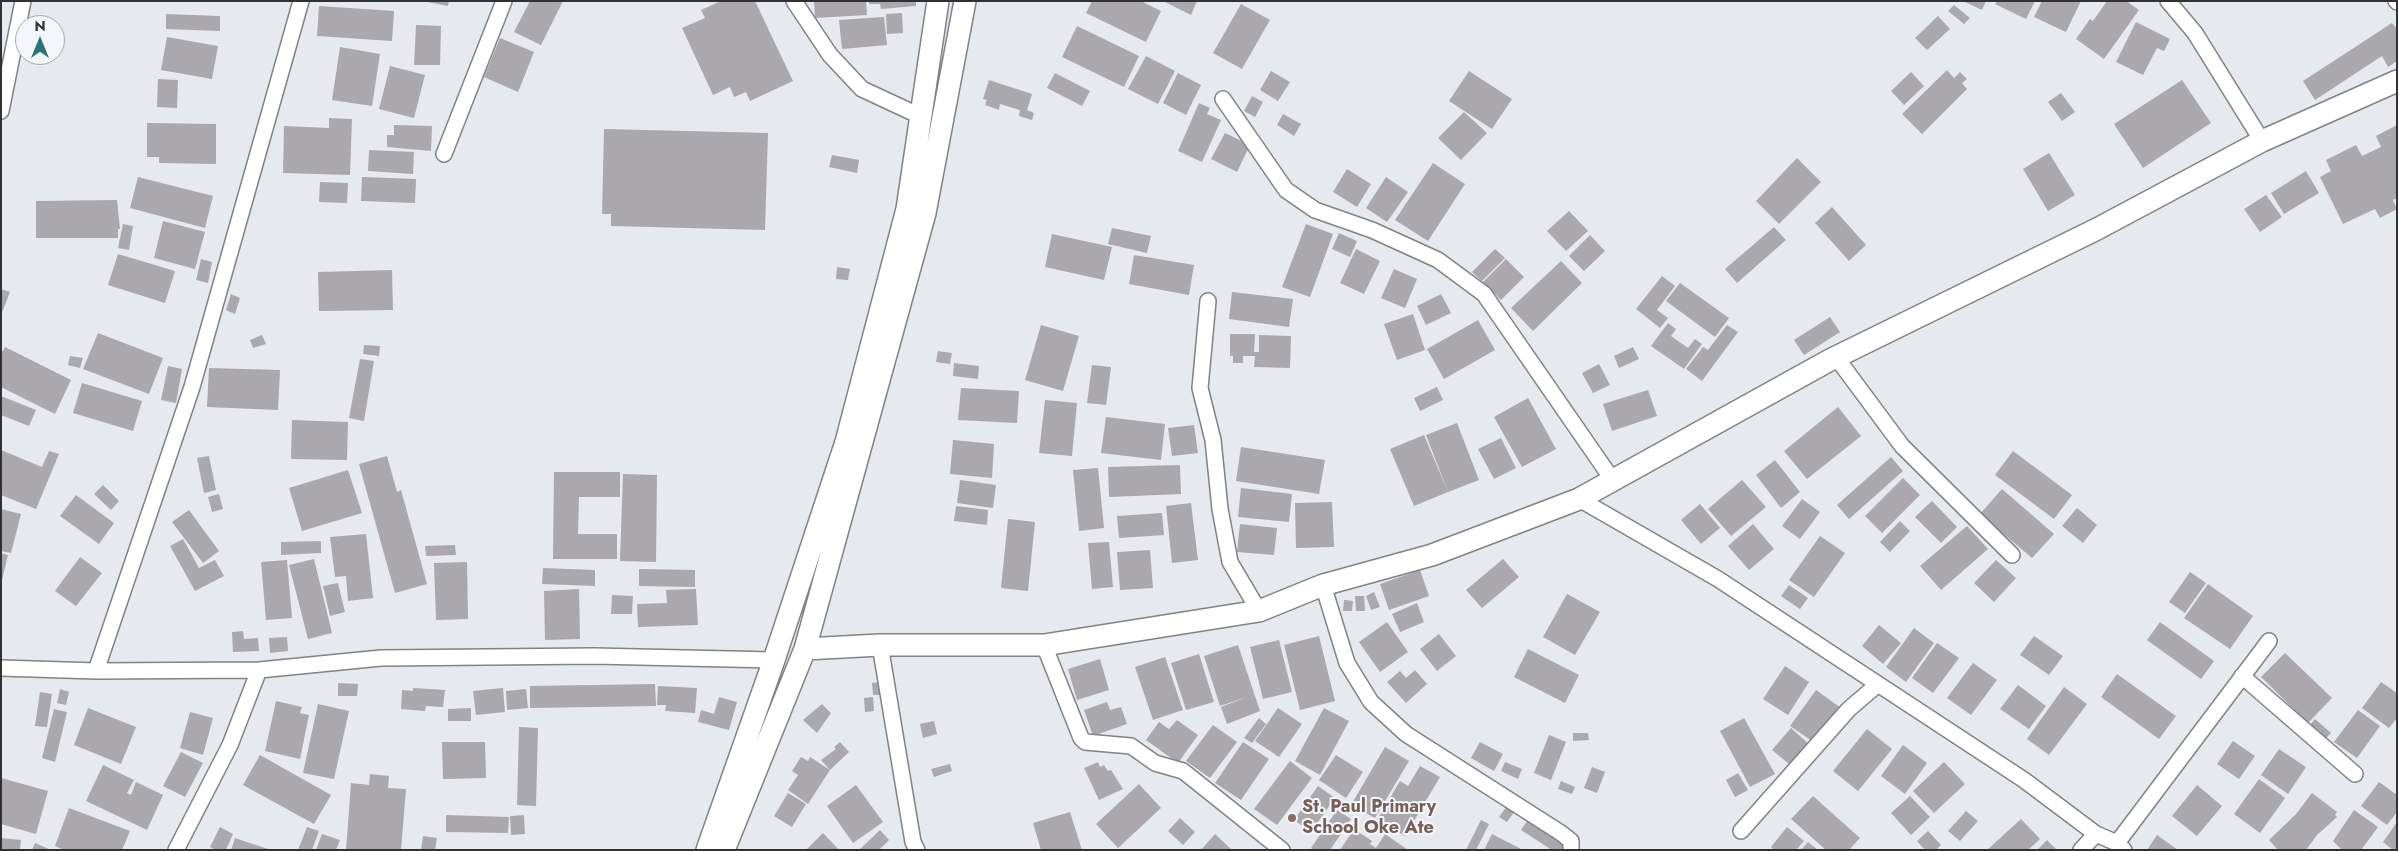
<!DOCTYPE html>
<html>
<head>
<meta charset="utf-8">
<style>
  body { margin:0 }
  #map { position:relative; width:2398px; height:851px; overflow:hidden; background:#e6e9ed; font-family:Jost,sans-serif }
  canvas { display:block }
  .frame { position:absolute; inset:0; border:2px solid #303132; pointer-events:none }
  .north { position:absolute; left:15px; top:15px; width:50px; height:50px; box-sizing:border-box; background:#f3f6fb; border:1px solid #a5a7ab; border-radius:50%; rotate:0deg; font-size:14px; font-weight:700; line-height:20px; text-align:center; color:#303132 }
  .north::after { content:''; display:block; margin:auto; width:18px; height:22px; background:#2a7478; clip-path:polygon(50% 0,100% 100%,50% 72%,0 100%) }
</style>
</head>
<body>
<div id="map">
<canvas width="2398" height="851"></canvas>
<div class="frame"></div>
<div class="north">N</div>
</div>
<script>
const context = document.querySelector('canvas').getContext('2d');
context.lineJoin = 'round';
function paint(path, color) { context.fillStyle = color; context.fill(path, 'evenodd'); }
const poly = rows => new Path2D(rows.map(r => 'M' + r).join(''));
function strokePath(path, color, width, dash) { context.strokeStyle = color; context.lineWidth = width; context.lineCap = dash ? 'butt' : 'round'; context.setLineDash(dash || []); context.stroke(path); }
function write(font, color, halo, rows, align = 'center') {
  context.font = font + ' Jost,sans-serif'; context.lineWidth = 4; context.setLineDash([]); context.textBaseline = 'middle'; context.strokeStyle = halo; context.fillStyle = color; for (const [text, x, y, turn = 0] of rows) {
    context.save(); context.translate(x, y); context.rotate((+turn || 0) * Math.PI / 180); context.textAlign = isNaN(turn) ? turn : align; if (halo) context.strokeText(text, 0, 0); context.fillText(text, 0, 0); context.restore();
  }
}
const building = poly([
  [422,1,449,1,448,6],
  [530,1,563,1,541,45,514,32],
  [721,1,755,1,793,81,750,101,746,92,734,97,730,87,713,95,682,28,705,18,701,10],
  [814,1,866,1,867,15,815,18],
  [869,1,916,1,916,6,881,9,880,4,869,4],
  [1092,1,1141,1,1161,11,1146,42,1086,13],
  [1163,1,1197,1,1191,15],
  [1963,1,1986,1,1982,10],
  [1997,1,2035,1,2026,19,1995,4],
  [2042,1,2081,1,2066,32,2034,17],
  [2107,1,2126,1,2139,10,2104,59,2076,39,2090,19,2093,21],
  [1241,4,1270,20,1242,69,1213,53],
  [1954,5,1970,18,1964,24,1948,11],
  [319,6,394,11,392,41,317,36],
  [902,13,903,33,887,34,886,14],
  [166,14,220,16,220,31,166,29],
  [1938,16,1950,29,1927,50,1915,38],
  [884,17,887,45,842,49,839,20],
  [2136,22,2170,39,2164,51,2157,48,2143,75,2116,62],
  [2392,23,2397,29,2397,61,2388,67,2382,56,2315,100,2303,81],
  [416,25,441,26,440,65,414,65],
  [1077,26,1139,56,1124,87,1062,57],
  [167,37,218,46,212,79,161,70],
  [500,38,534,52,518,92,484,77],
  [340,47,380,54,372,106,332,100],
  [1146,56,1175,71,1158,104,1128,89],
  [390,66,425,75,414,118,379,109],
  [1947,70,1954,78,1960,72,1967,79,1962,83,1967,89,1922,134,1902,114],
  [1271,71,1290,82,1278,101,1260,90],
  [1469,71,1512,99,1492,129,1449,101],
  [1911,72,1924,86,1904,105,1891,91],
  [1055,73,1090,91,1082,106,1047,88],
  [1178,73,1201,85,1186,115,1163,103],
  [158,79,178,80,177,108,157,107],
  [989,80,1032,94,1027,110,1034,113,1032,120,1019,116,1020,110,1000,104,999,110,985,105,987,100,983,99],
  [2182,80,2211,123,2143,168,2114,124],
  [2061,93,2075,112,2062,121,2048,102],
  [1252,96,1263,102,1255,117,1244,111],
  [1199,103,1210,108,1207,114,1221,120,1202,162,1178,151],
  [1464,112,1487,133,1461,160,1438,138],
  [1283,114,1301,124,1294,136,1277,125],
  [329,118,352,119,350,175,283,173,284,126,329,128],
  [147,123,216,124,216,164,159,163,159,157,147,157],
  [394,125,432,126,431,151,387,147,387,135,394,135],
  [2397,125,2397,198,2393,200,2397,209,2380,218,2375,209,2343,224,2320,177,2331,171,2326,160,2356,145,2362,156,2381,147,2376,136],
  [604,129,768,133,765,230,611,226,611,214,602,214],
  [1225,133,1250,145,1237,172,1211,159],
  [369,150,414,152,413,174,368,171],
  [2049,153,2075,195,2048,211,2023,169],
  [832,155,859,160,857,173,829,167],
  [1797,158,1821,182,1779,224,1756,201],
  [1433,163,1465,184,1428,241,1395,220],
  [1347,169,1371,184,1357,207,1333,192],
  [2306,171,2319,193,2284,214,2271,193],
  [138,177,213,196,205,228,130,208],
  [362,177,416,179,415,203,361,201],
  [1386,177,1408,192,1387,222,1366,208],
  [320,182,348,183,347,203,319,202],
  [2266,195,2282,217,2260,232,2244,209],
  [117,200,120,229,118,229,118,238,36,238,36,201],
  [1832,207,1866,245,1849,261,1815,223],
  [1569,211,1588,231,1566,251,1547,231],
  [163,221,205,232,195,269,154,258],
  [123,224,133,226,129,250,118,248],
  [1306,224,1333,234,1310,297,1282,287],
  [1774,227,1786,240,1737,283,1725,269],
  [1112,228,1151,236,1147,253,1108,244],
  [1339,233,1357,241,1350,257,1332,249],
  [1052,234,1112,247,1104,280,1045,267],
  [1590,235,1605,251,1584,271,1569,256],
  [1356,249,1380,261,1364,294,1340,283],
  [1495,249,1505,258,1482,281,1472,272],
  [118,254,175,271,165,303,108,285],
  [1134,255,1194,265,1189,295,1129,284],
  [201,259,212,262,208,283,196,280],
  [1506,259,1524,277,1501,300,1483,282],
  [1561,261,1582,283,1533,331,1511,308],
  [837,267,850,269,848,280,836,279],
  [1394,269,1417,279,1405,308,1381,298],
  [392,270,393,310,319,311,318,272],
  [1662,276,1675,286,1657,310,1668,318,1660,328,1636,309],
  [1680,283,1729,318,1715,337,1666,301],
  [1,289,10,292,1,315],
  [1232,292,1293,299,1289,327,1229,319],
  [231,294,240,298,235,314,226,310],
  [1441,294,1451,313,1426,325,1417,306],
  [1413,314,1425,350,1397,360,1384,324],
  [1830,317,1840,332,1804,355,1794,340],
  [1478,320,1495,350,1444,379,1427,349],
  [1668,323,1676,329,1671,336,1688,348,1695,339,1702,344,1684,369,1651,346],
  [1041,325,1079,336,1063,391,1025,380],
  [1727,325,1738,332,1702,381,1686,369,1703,347,1708,350],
  [98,333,163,358,149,394,83,369],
  [1230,334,1255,334,1254,352,1259,352,1259,335,1291,336,1290,368,1254,367,1255,356,1243,356,1243,363,1233,363,1233,356,1230,356],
  [262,335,266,344,253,348,250,340],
  [364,345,380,346,379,356,363,354],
  [5,347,71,380,55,414,1,387,1,354],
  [1633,347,1639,359,1619,368,1614,356],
  [938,351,952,353,950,364,936,362],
  [70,356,83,358,80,368,68,365],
  [360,359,374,361,364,421,349,418],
  [954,363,979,366,978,379,953,376],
  [1599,364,1610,385,1593,393,1582,373],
  [1092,365,1111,367,1106,405,1087,403],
  [168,366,182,369,176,403,161,400],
  [209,368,280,370,278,410,207,407],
  [82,383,142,401,133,431,73,413],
  [1437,387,1443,400,1420,411,1414,398],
  [961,388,1019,391,1017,423,958,420],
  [1648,390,1657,416,1612,431,1603,404],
  [1,396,36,410,29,426,1,415],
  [1528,398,1556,449,1522,467,1494,417],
  [1045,400,1077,403,1072,456,1039,453],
  [1838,407,1861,436,1807,479,1784,451],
  [1106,417,1165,424,1161,460,1101,453],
  [292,420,348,422,347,460,291,459],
  [1457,423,1479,480,1448,492,1426,435],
  [1194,425,1198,453,1172,456,1168,428],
  [1424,435,1448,492,1414,506,1390,449],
  [1501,438,1516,468,1494,479,1478,449],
  [953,440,994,444,992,478,950,474],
  [1241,447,1325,460,1319,494,1236,481],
  [1,450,42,467,49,451,59,454,36,509,1,495],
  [2013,451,2072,495,2054,519,1995,475],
  [209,456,216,490,204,493,197,458],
  [387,456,397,492,401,490,427,584,395,593,359,464],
  [1891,457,1903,471,1849,519,1837,505],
  [1775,460,1800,492,1781,508,1756,475],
  [1180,465,1181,494,1109,497,1108,467],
  [1098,468,1104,528,1079,531,1073,470],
  [348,470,362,513,302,531,289,488],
  [554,472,620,472,620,497,579,497,578,534,617,534,617,559,553,559],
  [623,474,657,475,656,562,620,561],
  [1903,478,1920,495,1882,533,1865,516],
  [960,480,996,485,993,508,957,503],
  [1742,480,1766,507,1731,536,1708,509],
  [103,485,119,501,111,510,94,494],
  [1241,488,1292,494,1289,522,1238,517],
  [2002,489,2054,534,2032,558,1980,514],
  [219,494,223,509,212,512,208,497],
  [76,495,114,523,99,544,60,516],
  [1802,499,1820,512,1800,539,1782,526],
  [1932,501,1957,527,1941,543,1915,517],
  [1332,502,1334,547,1296,548,1295,503],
  [1191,503,1198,560,1172,563,1166,506],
  [1700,504,1720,528,1701,544,1681,520],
  [956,506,988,510,987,525,954,521],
  [2077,508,2097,525,2083,543,2062,526],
  [1,509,21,514,11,553,1,551],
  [189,510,219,551,203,563,172,522],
  [1162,513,1164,535,1119,538,1117,516],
  [1008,519,1035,522,1028,591,1001,588],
  [1900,521,1910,531,1890,552,1880,542],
  [1240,524,1277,528,1274,555,1237,552],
  [1753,524,1774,549,1749,570,1728,546],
  [1967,526,1988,549,1941,590,1920,566],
  [366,534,373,598,348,601,346,576,335,577,330,537],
  [1820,536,1845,553,1814,597,1789,580],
  [183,539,199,568,215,560,224,576,195,591,170,546],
  [321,541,321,553,281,555,281,542],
  [1109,542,1113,587,1092,589,1088,543],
  [455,545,456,555,426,556,425,546],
  [1150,550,1153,588,1120,590,1117,552],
  [1,553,8,555,2,580,1,580],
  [80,557,102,573,76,606,55,591],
  [314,559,332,633,308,639,289,565],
  [1503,559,1519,577,1482,608,1466,590],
  [287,560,292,618,266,620,261,562],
  [1996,560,2016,578,1994,602,1974,583],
  [467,562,468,619,436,620,434,563],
  [543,568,595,570,595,586,542,584],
  [639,569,695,570,695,587,639,586],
  [1420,570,1429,596,1389,610,1380,584],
  [2190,572,2206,583,2185,613,2169,602],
  [338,583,345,612,330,616,323,586],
  [2208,584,2253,616,2230,649,2184,618],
  [1789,585,1808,598,1800,609,1781,596],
  [579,589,580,639,545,640,544,591],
  [696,589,698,625,638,627,637,604,667,603,666,590],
  [1374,592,1380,607,1371,610,1366,596],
  [1567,594,1600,612,1575,655,1543,637],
  [612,595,633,596,632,614,611,614],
  [1355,596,1364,596,1365,611,1356,611],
  [1344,600,1353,601,1352,611,1343,611],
  [1417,603,1424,622,1400,632,1392,614],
  [1387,622,1408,652,1380,672,1359,642],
  [2160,622,2214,661,2201,679,2147,640],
  [1879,625,1901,643,1883,664,1862,646],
  [1914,628,1934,643,1906,682,1886,667],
  [243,631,244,639,258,638,259,651,233,652,232,632],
  [1439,634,1456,656,1437,671,1420,649],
  [1319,636,1335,701,1300,710,1284,645],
  [2034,636,2063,656,2049,675,2020,655],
  [287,637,288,651,270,653,269,638],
  [1279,640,1292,692,1263,699,1250,647],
  [1937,643,1959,658,1933,693,1912,678],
  [1238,645,1260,711,1227,724,1221,707,1247,697,1220,706,1204,656],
  [1528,649,1579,675,1565,703,1514,677],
  [2285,653,2332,698,2308,723,2261,677],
  [1199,654,1214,702,1186,710,1171,663],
  [1165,657,1183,710,1153,720,1135,667],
  [1100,659,1109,690,1077,700,1068,669],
  [1973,663,1997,680,1971,715,1947,698],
  [1785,666,1809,682,1788,715,1763,699],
  [1415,670,1427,684,1406,703,1387,682,1400,671,1406,678],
  [2117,674,2176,716,2159,739,2101,697],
  [882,682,883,695,873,695,872,683],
  [2381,682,2397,693,2397,718,2389,728,2362,708],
  [338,683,358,684,357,696,338,696],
  [655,684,656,706,530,708,530,686],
  [2018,685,2046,706,2029,729,2000,709],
  [658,686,697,688,695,713,665,711,666,705,657,705],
  [2064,687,2087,704,2049,755,2027,739],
  [413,688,445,690,443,707,426,706,425,711,401,709,402,690,413,691],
  [503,688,505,712,476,715,473,691],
  [60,689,69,692,66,705,57,703],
  [526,689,528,708,507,710,506,691],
  [1816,690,1841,708,1815,743,1790,726],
  [40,692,52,694,47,727,35,726],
  [719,697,737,702,729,730,698,722,701,710,714,714],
  [873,697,874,711,865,712,864,698],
  [276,701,302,707,300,713,309,715,300,759,265,751],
  [1107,702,1110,710,1121,707,1127,724,1093,736,1084,710],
  [318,704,349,711,334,779,303,773],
  [822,704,831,713,817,733,803,720],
  [88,708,136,727,121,764,74,745],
  [471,708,471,721,448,721,448,709],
  [1278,708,1302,724,1279,757,1255,741],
  [1324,708,1349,721,1320,775,1295,761],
  [54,709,67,712,55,762,42,758],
  [2358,710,2380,726,2357,758,2334,742],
  [190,712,213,718,203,755,180,748],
  [1259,718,1266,724,1252,743,1244,738],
  [1744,718,1775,774,1750,787,1720,731],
  [2315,719,2331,733,2324,740,2309,726],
  [1177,720,1198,735,1178,763,1146,740,1159,722,1169,729],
  [934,721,937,734,923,738,920,724],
  [1213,725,1237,742,1210,778,1186,761],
  [519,727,538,728,536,806,517,805],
  [1791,728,1812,747,1794,768,1772,750],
  [1867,729,1892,749,1858,791,1833,771],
  [1573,733,1588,733,1589,740,1573,741],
  [1549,735,1566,742,1551,780,1534,773],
  [2233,741,2255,756,2239,779,2217,764],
  [442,742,485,742,486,778,443,779],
  [840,742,849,752,830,770,821,760,836,749,834,747],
  [1243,742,1269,759,1241,800,1215,783],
  [1480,742,1503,754,1494,771,1471,758],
  [1903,745,1927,763,1905,794,1881,776],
  [1385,747,1409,761,1375,818,1351,805],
  [2279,749,2306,767,2288,794,2261,775],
  [181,752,203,763,185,797,163,786],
  [260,755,331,795,314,824,243,785],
  [1336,755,1363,772,1346,798,1319,780],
  [801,757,808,761,810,757,830,770,808,804,788,790,798,775,792,771],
  [1290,761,1312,778,1277,825,1254,809],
  [1098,762,1100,767,1104,765,1108,771,1111,770,1123,789,1099,800,1084,768],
  [1505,762,1522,769,1518,779,1501,771],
  [1944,762,1965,784,1934,813,1913,791],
  [950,764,952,771,934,777,931,769],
  [103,765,134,780,127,793,131,795,136,782,163,795,147,830,86,801],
  [1420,766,1440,777,1405,836,1377,820,1400,781,1408,786],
  [1592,767,1605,772,1597,793,1584,788],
  [1738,773,1748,790,1735,797,1726,780],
  [370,774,389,776,388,788,406,789,401,850,346,850,351,783,369,785],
  [1,778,48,791,36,834,1,824],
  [2259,779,2285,798,2260,833,2234,814],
  [1561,781,1575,787,1572,794,1558,789],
  [2379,782,2397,795,2397,812,2387,825,2361,806],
  [1139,784,1161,808,1118,848,1096,824],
  [856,785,883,822,853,843,827,806],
  [2197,785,2222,806,2197,836,2172,816],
  [1318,786,1335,798,1311,832,1294,820],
  [788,793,806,804,792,827,774,816],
  [2312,793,2337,812,2335,815,2337,817,2317,835,2306,850,2278,850,2269,840,2296,814],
  [1813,796,1860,838,1849,850,1826,850,1791,819],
  [1910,796,1930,817,1911,835,1891,813],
  [1507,806,1515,811,1507,822,1499,817],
  [69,808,130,831,122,850,64,850,55,846],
  [1337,810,1351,819,1330,850,1314,850,1311,848],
  [2354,810,2378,827,2361,850,2342,850,2333,841],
  [1966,811,1978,821,1960,841,1948,831],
  [1070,812,1082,850,1041,850,1033,823],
  [446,815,509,817,508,833,446,832],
  [524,815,525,834,511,835,510,816],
  [1180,818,1195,832,1183,845,1168,831],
  [2021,819,2040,839,2028,850,1987,850],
  [1481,820,1489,824,1476,850,1466,850],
  [1528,820,1567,845,1564,850,1552,850,1521,830],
  [2397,822,2397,850,2393,850,2383,842],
  [220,827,233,834,226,850,216,850,210,847],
  [307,827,319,831,312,850,298,850],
  [1787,827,1804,841,1796,850,1774,850,1771,847],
  [1354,829,1372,841,1370,844,1376,848,1385,834,1408,850,1340,850],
  [880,830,889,840,879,850,859,850],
  [1928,831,1941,845,1936,850,1925,850,1917,841],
  [823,833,839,850,806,850],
  [322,834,340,840,336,850,316,850],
  [1215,834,1232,850,1201,850],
  [1492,834,1523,850,1484,850],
  [2157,835,2178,850,2147,850],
  [423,836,437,838,435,850,421,850],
  [1,838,21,840,20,850,1,850],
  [235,838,268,849,268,850,231,850],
  [2047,840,2057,850,2037,850],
  [1808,842,1818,850,1801,850],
  [35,843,51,850,32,850]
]);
const street = poly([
  [794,1,830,55,862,89,920,116],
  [2168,1,2195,33,2262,141],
  [2396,1,2397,2],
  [1223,99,1286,190,1315,210,1372,230,1438,260,1484,294,1614,482],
  [1,111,23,1],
  [444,154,504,1],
  [1208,301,1200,388,1213,440,1220,509,1230,562,1259,611],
  [1836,357,1902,446,2012,555],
  [1579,499,1718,579,2024,780,2096,834,2117,843,2124,850],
  [1323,585,1347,663,1371,702,1406,734,1561,833,1571,841,1571,850],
  [880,645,913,842,917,850],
  [1044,645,1081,738,1085,742,1131,746,1155,763,1183,771,1282,850],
  [1,668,96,671,259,670,381,658,594,656,774,660],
  [96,671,192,387,301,1],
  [2242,676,2355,774],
  [1741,831,1849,709,1877,685],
  [2117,843,2269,641],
  [176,850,230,745,259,670],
  [2081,850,2096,834]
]);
const secondary = poly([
  [805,649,880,645,1044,645,1259,611,1323,585,1432,555,1579,499,1830,360,2097,229,2262,141,2397,81],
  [707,850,774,660,846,442,907,209,938,1],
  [724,850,805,649,925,213,965,1]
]);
const markers = [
  [1292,818,5,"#8d6e63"]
];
const educationNames = [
  ["St. Paul Primary",1302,808],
  ["School Oke Ate",1302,829]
];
paint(building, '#aaa8ac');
strokePath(street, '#7f8286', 18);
strokePath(secondary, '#7f8286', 24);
strokePath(street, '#fff', 15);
strokePath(secondary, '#fff', 21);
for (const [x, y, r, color] of markers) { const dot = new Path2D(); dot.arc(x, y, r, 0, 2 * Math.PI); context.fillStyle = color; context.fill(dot); strokePath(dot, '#f3f6fb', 2); }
write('bold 18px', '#785e54', '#f3f6fb', educationNames, 'left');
</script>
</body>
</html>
